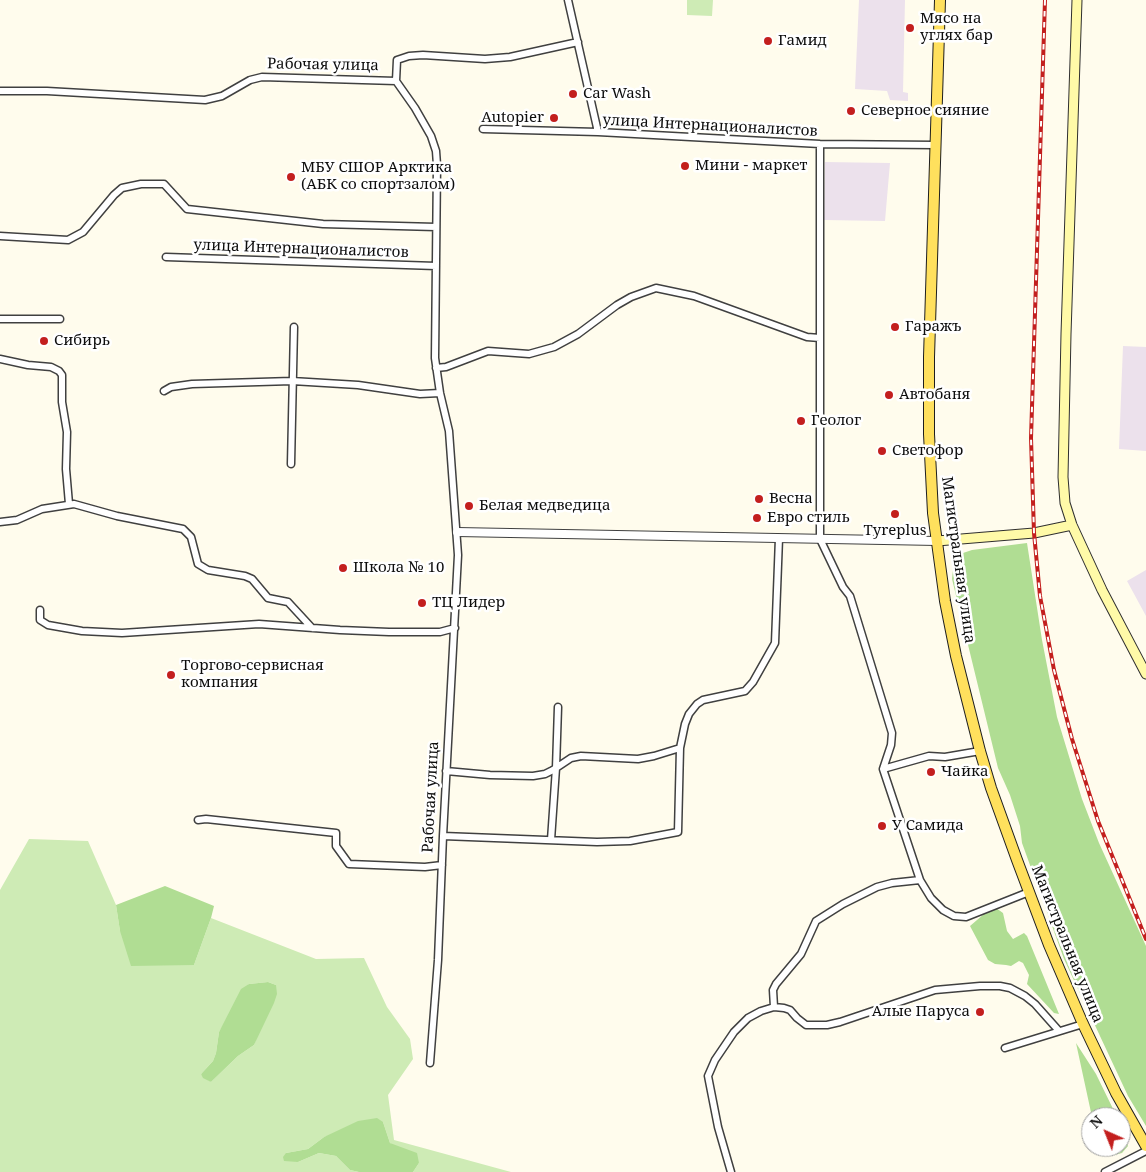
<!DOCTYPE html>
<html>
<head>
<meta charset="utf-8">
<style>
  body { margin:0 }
  #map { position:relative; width:1146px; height:1172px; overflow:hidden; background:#fffced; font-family:"Noto Serif",serif }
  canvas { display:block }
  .north { position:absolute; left:1081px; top:1107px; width:50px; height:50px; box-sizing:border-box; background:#fff; border:1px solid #9e9e9e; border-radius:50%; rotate:316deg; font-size:14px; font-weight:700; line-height:20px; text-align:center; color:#0d0d0d }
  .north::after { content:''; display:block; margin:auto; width:18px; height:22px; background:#c31f1e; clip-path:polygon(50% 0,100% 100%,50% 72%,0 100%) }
</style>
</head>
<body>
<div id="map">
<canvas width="1146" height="1172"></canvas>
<div class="north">N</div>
</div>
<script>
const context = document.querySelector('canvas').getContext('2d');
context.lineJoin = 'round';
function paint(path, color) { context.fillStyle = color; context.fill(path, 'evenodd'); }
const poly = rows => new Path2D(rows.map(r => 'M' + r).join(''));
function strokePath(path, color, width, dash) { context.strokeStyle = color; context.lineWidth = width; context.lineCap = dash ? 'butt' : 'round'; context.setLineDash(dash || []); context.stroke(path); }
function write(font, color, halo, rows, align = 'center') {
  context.font = font + ' "Noto Serif",serif'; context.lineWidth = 5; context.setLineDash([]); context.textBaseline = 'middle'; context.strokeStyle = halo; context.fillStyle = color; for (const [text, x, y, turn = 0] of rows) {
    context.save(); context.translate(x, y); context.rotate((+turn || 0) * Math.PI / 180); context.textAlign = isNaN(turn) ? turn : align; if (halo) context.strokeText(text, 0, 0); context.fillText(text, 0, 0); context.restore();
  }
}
const industrial = poly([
  [859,0,905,0,903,92,908,93,908,101,890,100,887,91,855,89],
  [825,162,890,163,885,221,824,220],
  [1123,346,1146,347,1146,451,1119,449],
  [1146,570,1146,616,1127,581]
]);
const green = poly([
  [687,0,713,0,712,16,687,15],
  [29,839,88,841,116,905,120,931,194,965,211,918,316,959,364,958,387,1007,410,1039,413,1059,388,1095,394,1140,511,1172,413,1172,419,1163,390,1143,383,1122,324,1137,308,1149,286,1153,298,1162,319,1153,336,1156,350,1170,359,1172,0,1172,0,890],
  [268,982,276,985,254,1045,238,1056,211,1082,201,1074,213,1061,216,1053,219,1032,249,984]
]);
const forest = poly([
  [1027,543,1042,640,1057,717,1082,799,1099,843,1146,946,1146,1126,1128,1096,1064,959,1022,843,1020,826,1010,795,998,768,952,579,953,570,963,553,972,550],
  [165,886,214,906,211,918,194,965,131,966,120,931,116,905],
  [991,908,996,908,1003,913,1007,931,1013,939,1024,933,1027,936,1059,1014,1054,1013,1027,984,1029,975,1023,963,1019,961,1011,966,1006,965,995,964,988,960,970,926],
  [268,982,276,985,277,994,274,1003,254,1045,238,1056,211,1082,203,1078,201,1074,213,1061,216,1053,219,1032,241,989,249,984],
  [1076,1043,1096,1074,1117,1117,1092,1117],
  [377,1118,383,1122,390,1143,417,1153,419,1163,413,1172,359,1172,350,1170,336,1156,319,1153,298,1162,284,1161,283,1157,286,1153,308,1149,324,1137,358,1121],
  [1121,1126,1128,1146,1122,1153,1114,1155,1104,1147,1121,1147]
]);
const minor = poly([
  [568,0,598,132],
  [396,81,397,60,409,56,423,55,485,59,510,57,578,42],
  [0,91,47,91,205,100,222,96,250,80,262,77,396,81,415,108,431,136,436,151,437,165,435,358,440,393,449,431,458,555,443,836,438,960,430,1063],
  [483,129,598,132,820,144,936,145],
  [820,144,820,539,843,587,850,596,892,733,891,745,883,769,920,880,931,898,943,910,954,916,966,917,1029,892],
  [0,236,68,240,83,232,114,195,122,188,141,184,164,184,187,209,323,224,436,227],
  [166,257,436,266],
  [0,319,60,319],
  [0,359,28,365,51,367,59,371,62,375,62,402,67,432,66,469,69,504],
  [436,368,446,367,488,351,529,354,554,347,578,334,617,305,631,297,656,288,694,296,807,337,820,338],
  [164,391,171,387,192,384,292,381,358,385,420,394,440,393],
  [291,464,294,327],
  [0,522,17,520,42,509,74,504,117,516,183,529,191,537,198,564,208,570,245,576,252,579,268,598,288,602,312,628],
  [40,610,40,620,48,625,82,631,122,633,259,624,340,630,389,632,440,632,455,628],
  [883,769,929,756,945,757,980,751],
  [446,771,490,775,533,776,545,774,551,771,556,768,558,707],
  [198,820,206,819,336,833,336,846,349,864,425,867,442,865],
  [443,836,597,842,630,841,678,832,680,748,685,724,689,714,697,704,703,700,745,691,753,682,775,643,779,538],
  [551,840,556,768,571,758,581,756,638,759,654,756,680,748],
  [774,1007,773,990,776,984,801,954,816,921,843,904,877,887,892,883,920,880],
  [1005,1048,1083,1024],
  [731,1172,718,1127,708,1076,715,1060,734,1032,748,1018,761,1011,774,1007,784,1008,790,1010,797,1018,806,1025,827,1025,840,1022,935,990,980,986,1000,986,1010,988,1025,996,1035,1004,1059,1031],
  [1105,1172,1146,1151]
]);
const tertiary = poly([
  [457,532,937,541]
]);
const secondary = poly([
  [1077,0,1066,334,1063,477,1065,503,1072,525,1102,590,1146,674],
  [937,541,1034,533,1072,525]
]);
const primary = poly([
  [940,0,929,357,929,434,933,513,945,601,956,656,980,751,991,788,1017,860,1049,945,1083,1024,1116,1093,1146,1146]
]);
const rail = poly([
  [1045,0,1031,438,1034,533,1040,596,1054,670,1072,739,1098,821,1146,939]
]);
const markers = [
  [910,28,5,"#c31f1e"],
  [768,41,5,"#c31f1e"],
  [573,94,5,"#c31f1e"],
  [851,111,5,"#c31f1e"],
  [554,118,5,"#c31f1e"],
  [685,166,5,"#c31f1e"],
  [291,177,5,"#c31f1e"],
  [895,327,5,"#c31f1e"],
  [44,341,5,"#c31f1e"],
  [889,395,5,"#c31f1e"],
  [801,421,5,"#c31f1e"],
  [882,451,5,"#c31f1e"],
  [759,499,5,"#c31f1e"],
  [469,506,5,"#c31f1e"],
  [895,514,5,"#c31f1e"],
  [757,518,5,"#c31f1e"],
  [343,568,5,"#c31f1e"],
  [422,603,5,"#c31f1e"],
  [171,675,5,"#c31f1e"],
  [931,772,5,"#c31f1e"],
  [882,826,5,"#c31f1e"],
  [980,1012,5,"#c31f1e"]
];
const poiNames = [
  ["Мясо на",920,19],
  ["углях бар",920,36],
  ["Гамид",778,41],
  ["Car Wash",583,94],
  ["Северное сияние",861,111],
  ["Autopier",544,118,"right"],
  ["Мини - маркет",695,166],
  ["МБУ СШОР Арктика",301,168],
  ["(АБК со спортзалом)",301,185],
  ["Гаражъ",905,327],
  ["Сибирь",54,341],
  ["Автобаня",899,395],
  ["Геолог",811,421],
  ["Светофор",892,451],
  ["Весна",769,499],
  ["Белая медведица",479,506],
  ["Евро стиль",767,518],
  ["Tyreplus",895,531,"center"],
  ["Школа № 10",353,568],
  ["ТЦ Лидер",432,603],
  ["Торгово-сервисная",181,666],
  ["компания",181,683],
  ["Чайка",941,772],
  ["У Самида",892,826],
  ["Алые Паруса",970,1012,"right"]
];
const streetNames = [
  ["Рабочая улица",323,65,1],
  ["улица Интернационалистов",710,126,3],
  ["улица Интернационалистов",301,249,2],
  ["Магистральная улица",958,560,82],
  ["Рабочая улица",431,797,-87],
  ["Магистральная улица",1067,944,68]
];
paint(industrial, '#ece1ec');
paint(green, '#ceebb5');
paint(forest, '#b0dd93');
strokePath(minor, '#404040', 9);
strokePath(tertiary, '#404040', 10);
strokePath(secondary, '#2f2f2f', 11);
strokePath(primary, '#1e1e1e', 12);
strokePath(minor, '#fff', 6);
strokePath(tertiary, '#fff', 8);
strokePath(secondary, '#fffaa8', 9);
strokePath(primary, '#ffe05d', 10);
strokePath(rail, '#c31f1e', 4);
strokePath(rail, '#fff', 2, [5.5]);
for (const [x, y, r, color] of markers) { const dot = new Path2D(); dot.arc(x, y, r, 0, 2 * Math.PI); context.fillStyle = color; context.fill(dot); strokePath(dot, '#fff', 2); }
write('15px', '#0d0d0d', '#fff', poiNames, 'left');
write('15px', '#0d0d0d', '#fff', streetNames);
</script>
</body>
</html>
